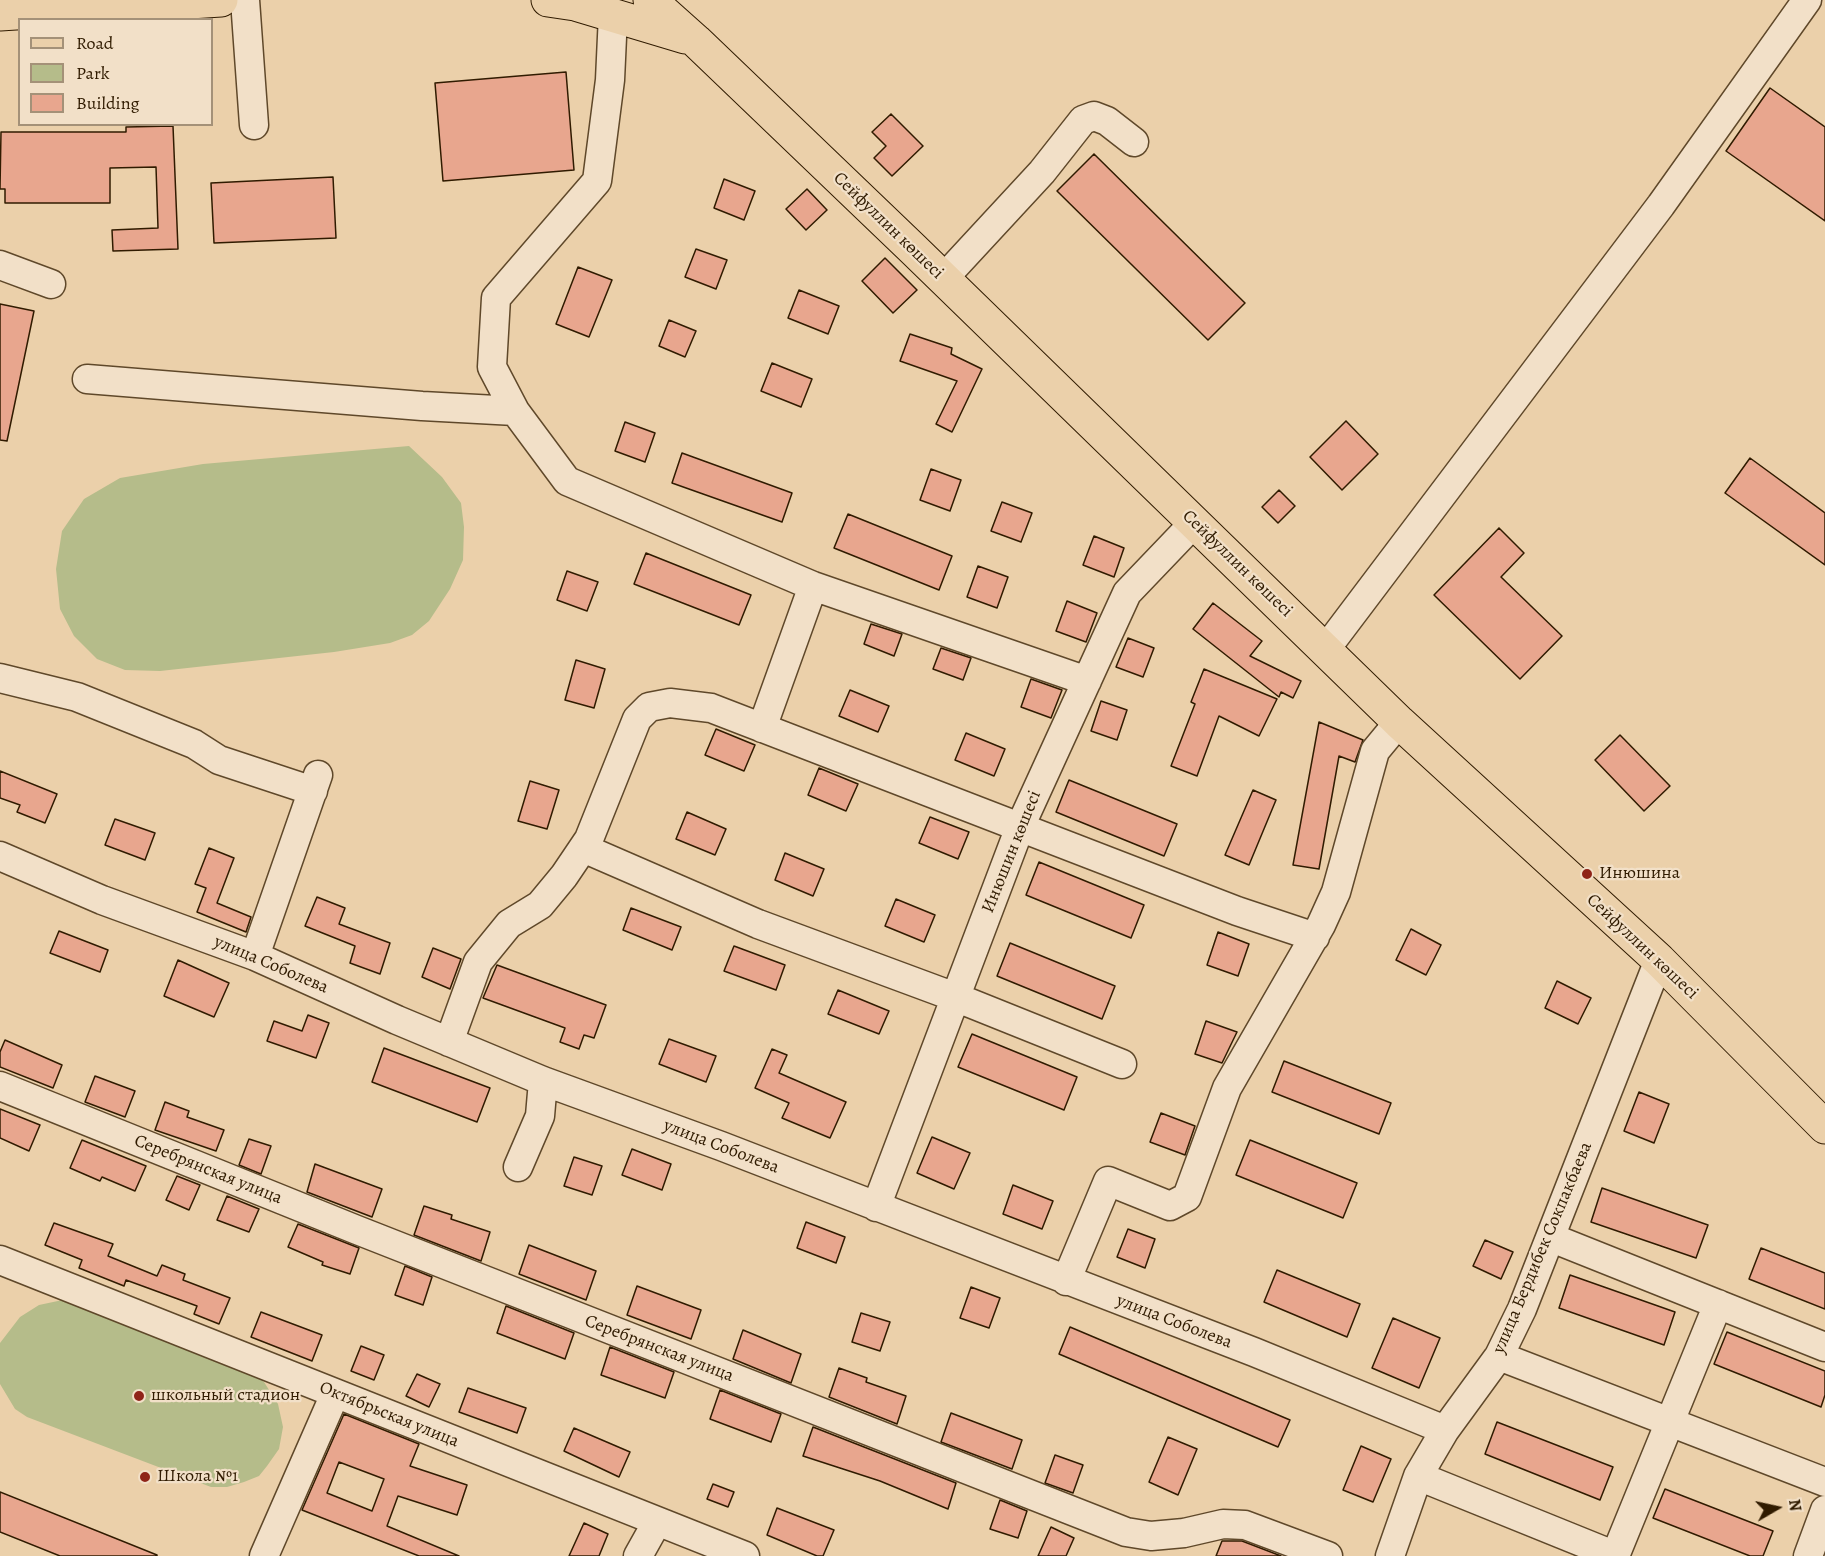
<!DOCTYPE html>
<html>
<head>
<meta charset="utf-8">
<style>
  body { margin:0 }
  #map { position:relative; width:1825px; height:1556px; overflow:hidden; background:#ebd0aa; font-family:Alegreya,serif }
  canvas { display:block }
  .legend { position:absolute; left:18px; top:18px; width:195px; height:108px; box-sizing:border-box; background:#f2e0c8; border:2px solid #a49178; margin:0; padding:8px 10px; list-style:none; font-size:18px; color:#301b00 }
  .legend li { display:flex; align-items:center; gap:12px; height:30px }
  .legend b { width:30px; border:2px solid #a49178 }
  .north { position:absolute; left:1747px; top:1478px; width:60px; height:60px; -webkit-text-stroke:4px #f2e0c8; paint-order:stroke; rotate:81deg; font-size:16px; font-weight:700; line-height:24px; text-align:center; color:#301b00 }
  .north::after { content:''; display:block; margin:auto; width:21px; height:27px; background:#301b00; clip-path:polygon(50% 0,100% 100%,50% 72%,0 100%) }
</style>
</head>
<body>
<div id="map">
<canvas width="1825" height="1556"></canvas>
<ul class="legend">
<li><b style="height:8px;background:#ebd0aa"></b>Road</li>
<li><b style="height:16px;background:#b5bc8a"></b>Park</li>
<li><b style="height:16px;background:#e8a68e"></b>Building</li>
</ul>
<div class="north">N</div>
</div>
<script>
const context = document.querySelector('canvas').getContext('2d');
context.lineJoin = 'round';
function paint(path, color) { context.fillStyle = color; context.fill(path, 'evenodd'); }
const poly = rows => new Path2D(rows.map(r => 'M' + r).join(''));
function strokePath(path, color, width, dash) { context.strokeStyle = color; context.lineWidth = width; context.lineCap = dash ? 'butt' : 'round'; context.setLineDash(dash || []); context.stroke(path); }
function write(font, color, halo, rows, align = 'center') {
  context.font = font + ' Alegreya,serif'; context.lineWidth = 4.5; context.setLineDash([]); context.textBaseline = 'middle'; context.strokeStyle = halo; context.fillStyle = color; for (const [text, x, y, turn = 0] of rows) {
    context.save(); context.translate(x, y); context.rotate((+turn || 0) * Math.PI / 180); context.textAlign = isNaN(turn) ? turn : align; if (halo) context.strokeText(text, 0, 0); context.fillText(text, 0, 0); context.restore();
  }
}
const green = poly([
  [409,446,442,477,461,503,464,527,463,560,450,589,429,621,412,635,390,643,334,652,160,671,125,670,97,659,74,636,60,609,56,569,62,531,84,499,120,478,203,464],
  [72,1298,244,1365,264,1382,278,1404,283,1427,279,1449,267,1466,259,1476,244,1482,227,1487,211,1487,27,1417,15,1409,0,1384,0,1343,20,1317,39,1305]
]);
const building = poly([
  [566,72,574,170,443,181,435,83,566,72],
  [1770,88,1825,127,1825,221,1726,151,1770,88],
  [891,114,923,146,892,176,874,158,886,146,872,132,891,114],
  [173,126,178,249,113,251,112,230,158,228,156,167,110,168,110,203,5,203,5,189,0,189,1,132,126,132,126,127,173,126],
  [1094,154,1245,303,1208,340,1057,191,1094,154],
  [333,177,336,238,214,243,211,183,333,177],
  [724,179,755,191,744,220,714,208,724,179],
  [807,189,827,210,806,230,786,209,807,189],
  [696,249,727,260,716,289,685,277,696,249],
  [885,258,917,290,893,313,862,281,885,258],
  [578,267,612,280,589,337,556,324,578,267],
  [799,290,839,306,828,334,788,318,799,290],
  [0,304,34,311,7,441,0,440,0,304],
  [669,320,696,331,685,357,659,346,669,320],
  [910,334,952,348,951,354,982,369,952,432,936,424,957,381,900,361,910,334],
  [772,363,812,379,801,407,761,391,772,363],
  [1346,421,1378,454,1342,490,1310,457,1346,421],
  [625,422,655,433,645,462,615,451,625,422],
  [682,453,792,493,782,522,672,483,682,453],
  [1750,458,1825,513,1825,565,1725,493,1750,458],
  [931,469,961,480,950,511,920,500,931,469],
  [1279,490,1295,506,1278,523,1262,507,1279,490],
  [1002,502,1032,513,1021,542,991,531,1002,502],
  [848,514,952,556,939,590,834,548,848,514],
  [1499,528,1524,553,1501,577,1562,636,1520,679,1434,595,1499,528],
  [1094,536,1124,548,1114,577,1083,565,1094,536],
  [646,553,751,595,739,625,634,584,646,553],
  [978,566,1008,577,997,608,967,597,978,566],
  [567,571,598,582,587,611,557,600,567,571],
  [1067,601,1097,613,1086,642,1056,631,1067,601],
  [1213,603,1262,641,1250,656,1301,681,1293,698,1281,692,1279,697,1193,629,1213,603],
  [871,624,902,634,894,656,864,644,871,624],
  [1128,638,1154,648,1143,677,1116,667,1128,638],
  [941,648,971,658,963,680,933,669,941,648],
  [576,660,605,669,594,708,565,700,576,660],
  [1204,669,1277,699,1259,736,1219,716,1197,776,1171,766,1195,704,1191,702,1204,669],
  [1031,679,1062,690,1051,718,1021,707,1031,679],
  [850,690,889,706,878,732,839,716,850,690],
  [1101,701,1127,710,1117,740,1091,731,1101,701],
  [1319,722,1363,740,1355,762,1339,756,1319,869,1293,865,1319,722],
  [716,729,755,745,744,771,705,755,716,729],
  [966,733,1005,749,994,776,955,760,966,733],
  [1620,735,1670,786,1644,811,1595,760,1620,735],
  [819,768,858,784,846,811,808,795,819,768],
  [0,771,57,794,45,823,17,812,20,805,0,798,0,771],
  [1069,780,1177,824,1164,856,1056,812,1069,780],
  [530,781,559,790,547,829,518,821,530,781],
  [1253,790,1276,800,1249,865,1225,855,1253,790],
  [687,812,726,829,715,855,676,839,687,812],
  [930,817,969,832,958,859,919,843,930,817],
  [115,819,155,833,145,860,105,845,115,819],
  [209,848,234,858,217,903,251,917,246,932,197,912,206,888,195,884,209,848],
  [785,853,824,869,813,896,775,880,785,853],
  [1039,862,1144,905,1131,938,1026,895,1039,862],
  [317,897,345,908,339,924,390,943,380,974,350,963,355,946,305,926,317,897],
  [896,899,935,915,924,942,885,926,896,899],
  [631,908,681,927,672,950,623,930,631,908],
  [1411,929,1441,945,1426,975,1396,960,1411,929],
  [59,931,108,950,100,972,50,953,59,931],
  [1218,932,1249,944,1238,976,1207,965,1218,932],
  [1010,943,1115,986,1102,1019,997,976,1010,943],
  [734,946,785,965,776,990,724,971,734,946],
  [433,948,461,959,450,989,422,977,433,948],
  [178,960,229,983,214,1017,164,996,178,960],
  [497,965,606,1005,594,1038,584,1035,579,1049,560,1042,565,1028,483,998,497,965],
  [1557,981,1591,998,1578,1024,1545,1008,1557,981],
  [838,990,889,1011,879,1034,828,1014,838,990],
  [308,1015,329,1023,316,1058,267,1041,274,1021,302,1031,308,1015],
  [1206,1021,1237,1032,1222,1063,1195,1054,1206,1021],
  [972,1034,1077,1077,1064,1110,958,1067,972,1034],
  [669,1039,716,1056,706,1082,659,1064,669,1039],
  [5,1040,62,1065,53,1088,0,1067,0,1052,5,1040],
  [384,1048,490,1088,477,1122,372,1082,384,1048],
  [772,1049,787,1055,779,1073,846,1102,830,1138,782,1118,789,1103,755,1088,772,1049],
  [1284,1061,1391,1103,1379,1134,1272,1092,1284,1061],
  [95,1076,135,1091,125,1117,85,1102,95,1076],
  [1639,1092,1669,1104,1654,1143,1624,1131,1639,1092],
  [165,1102,189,1111,187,1117,224,1130,216,1151,155,1130,165,1102],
  [0,1109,40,1125,29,1151,0,1138,0,1109],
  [1161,1113,1195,1126,1185,1155,1150,1142,1161,1113],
  [932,1137,970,1153,954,1189,917,1173,932,1137],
  [249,1139,271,1146,261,1174,239,1165,249,1139],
  [82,1140,146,1166,135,1191,102,1177,100,1181,70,1168,82,1140],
  [1250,1140,1357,1183,1343,1218,1236,1175,1250,1140],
  [632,1149,671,1164,662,1190,622,1175,632,1149],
  [574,1157,602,1166,592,1195,564,1186,574,1157],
  [315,1164,382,1189,372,1217,307,1192,315,1164],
  [177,1176,200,1185,189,1210,166,1200,177,1176],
  [1013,1185,1053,1201,1042,1229,1003,1214,1013,1185],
  [1602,1188,1708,1225,1696,1258,1591,1222,1602,1188],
  [227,1196,259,1209,249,1232,217,1220,227,1196],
  [424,1206,452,1215,451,1219,490,1232,481,1261,414,1235,424,1206],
  [806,1222,845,1237,836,1263,797,1248,806,1222],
  [54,1223,113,1244,108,1256,157,1276,162,1265,185,1274,183,1280,230,1298,219,1324,194,1314,197,1306,126,1280,124,1286,79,1268,82,1260,45,1245,54,1223],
  [298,1224,359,1248,350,1274,322,1265,323,1262,288,1247,298,1224],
  [1128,1229,1155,1239,1145,1268,1117,1257,1128,1229],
  [1485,1240,1513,1252,1501,1279,1473,1266,1485,1240],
  [529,1245,596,1271,586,1300,519,1274,529,1245],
  [1761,1248,1825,1273,1825,1309,1749,1279,1761,1248],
  [405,1266,432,1277,423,1305,395,1295,405,1266],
  [1277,1270,1360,1304,1347,1337,1264,1302,1277,1270],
  [1570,1275,1675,1312,1664,1345,1559,1308,1570,1275],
  [637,1286,701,1310,691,1339,627,1315,637,1286],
  [971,1287,1000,1298,989,1328,960,1318,971,1287],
  [506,1306,574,1333,565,1359,497,1333,506,1306],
  [261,1312,322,1335,312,1361,251,1337,261,1312],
  [861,1313,890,1322,880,1351,852,1342,861,1313],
  [1393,1318,1440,1338,1419,1388,1372,1368,1393,1318],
  [1070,1327,1290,1420,1278,1447,1059,1354,1070,1327],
  [743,1330,801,1354,791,1383,733,1359,743,1330],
  [1727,1332,1825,1371,1825,1395,1821,1407,1714,1364,1727,1332],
  [361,1346,384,1355,374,1380,351,1371,361,1346],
  [610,1347,674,1372,665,1398,601,1375,610,1347],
  [839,1368,867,1378,866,1382,906,1396,897,1424,829,1397,839,1368],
  [417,1374,440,1384,429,1407,406,1396,417,1374],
  [468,1388,526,1408,517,1433,459,1412,468,1388],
  [720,1390,781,1414,771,1442,710,1419,720,1390],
  [951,1413,1022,1440,1012,1469,941,1442,951,1413],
  [344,1414,419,1444,410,1466,467,1485,457,1515,398,1496,387,1526,459,1556,419,1556,302,1510,344,1414],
  [339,1462,384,1479,372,1511,327,1493,339,1462],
  [1497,1422,1613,1467,1600,1500,1485,1454,1497,1422],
  [813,1427,956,1483,948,1509,880,1481,803,1456,813,1427],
  [574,1428,630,1452,619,1477,564,1451,574,1428],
  [1168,1437,1197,1449,1178,1495,1149,1482,1168,1437],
  [1361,1446,1391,1459,1373,1502,1343,1490,1361,1446],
  [1055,1455,1083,1465,1073,1493,1045,1483,1055,1455],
  [713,1484,734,1492,728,1507,707,1499,713,1484],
  [1665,1489,1773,1531,1763,1556,1750,1556,1653,1518,1665,1489],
  [0,1492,157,1555,157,1556,60,1556,0,1532,0,1492],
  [1000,1500,1027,1511,1018,1538,990,1529,1000,1500],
  [777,1508,834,1530,823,1556,817,1556,767,1535,777,1508],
  [584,1523,608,1534,599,1556,569,1556,584,1523],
  [1051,1527,1074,1538,1066,1556,1038,1556,1051,1527],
  [1222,1541,1242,1541,1281,1556,1216,1556,1222,1541]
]);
const minor = poly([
  [245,0,254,125],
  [613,15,610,80,597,181,496,298,492,367,515,411,567,481,813,586,1087,681],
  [0,265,51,284],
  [943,279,1042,172,1083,120,1094,116,1107,121,1134,142],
  [87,379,422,406,515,411],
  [1325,650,1661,205,1807,0],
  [0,678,77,697,194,744,219,760,313,791],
  [762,728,813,586],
  [583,848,758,924,955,997,1122,1064],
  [0,856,102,900,255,956,397,1020,543,1081,721,1146,1254,1352,1445,1430],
  [255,956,318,775],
  [449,1042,478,962,509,924,540,905,564,876,589,839,637,719,649,707,670,703,711,708,1237,911,1315,937],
  [0,1086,357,1230,1126,1532,1151,1536,1184,1533,1223,1524,1245,1525,1328,1556],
  [518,1167,540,1116,543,1081],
  [876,1207,1020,827,1127,593,1194,523],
  [1552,1238,1825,1347],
  [0,1260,745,1556],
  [1066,1281,1108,1181,1170,1206,1187,1197,1227,1088,1321,925,1336,892,1375,751,1399,722],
  [1499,1356,1825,1482],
  [1418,1476,1616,1556],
  [264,1556,335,1394],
  [638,1556,657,1522],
  [1390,1556,1418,1476,1445,1430,1499,1356,1522,1309,1659,960],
  [1615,1556,1718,1304],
  [1808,1556,1825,1510]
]);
const major = poly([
  [548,0,575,4,685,37],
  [650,0,696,41,913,249,1399,722,1659,960,1825,1127],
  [0,14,221,0]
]);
const markers = [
  [1587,874,6,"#8f2418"],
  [139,1396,6,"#8f2418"],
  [145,1477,6,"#8f2418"]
];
const streetNames = [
  ["Сейфуллин көшесі",888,226,44],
  ["Сейфуллин көшесі",1237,564,44],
  ["Инюшин көшесі",1012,852,-68],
  ["Сейфуллин көшесі",1642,947,43],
  ["улица Соболева",271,965,23],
  ["улица Соболева",721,1147,21],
  ["Серебрянская улица",208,1170,22],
  ["улица Бердибек Сокпакбаева",1543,1248,-67],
  ["улица Соболева",1174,1322,21],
  ["Серебрянская улица",659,1349,21],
  ["Октябрьская улица",389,1415,22]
];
const poiNames = [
  ["Инюшина",1599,874],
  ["школьный стадион",151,1396],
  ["Школа №1",157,1477]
];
paint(green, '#b5bc8a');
paint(building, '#e8a68e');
strokePath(building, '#301b00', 1.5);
strokePath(minor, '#5f482a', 31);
strokePath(major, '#301b00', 35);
strokePath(minor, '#f2e0c8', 28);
strokePath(major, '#ebd0aa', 33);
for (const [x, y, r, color] of markers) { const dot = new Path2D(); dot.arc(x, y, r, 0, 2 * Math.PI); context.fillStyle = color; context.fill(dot); strokePath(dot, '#f2e0c8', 2); }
write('18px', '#301b00', '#f2e0c8', streetNames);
write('18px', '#301b00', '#f2e0c8', poiNames, 'left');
</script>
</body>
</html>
